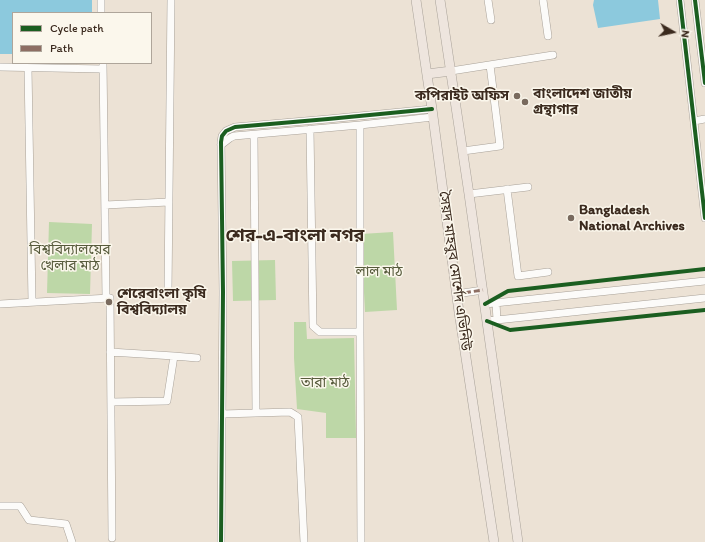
<!DOCTYPE html>
<html>
<head>
<meta charset="utf-8">
<style>
  body { margin:0 }
  #map { position:relative; width:705px; height:542px; overflow:hidden; background:#ece2d5; font-family:Itim,sans-serif }
  canvas { display:block }
  .legend { position:absolute; left:12px; top:12px; width:140px; height:52px; box-sizing:border-box; background:#fbf7ec; border:1px solid #aea59a; margin:0; padding:5px 7px; list-style:none; font-size:12px; color:#3b2a1e }
  .legend li { display:flex; align-items:center; gap:8px; height:20px }
  .legend b { width:20px; border:1px solid #aea59a }
  .north { position:absolute; left:653px; top:12px; width:40px; height:40px; -webkit-text-stroke:3px #fbf7ec; paint-order:stroke; rotate:99deg; font-size:11px; font-weight:700; line-height:16px; text-align:center; color:#3b2a1e }
  .north::after { content:''; display:block; margin:auto; width:14px; height:18px; background:#3b2a1e; clip-path:polygon(50% 0,100% 100%,50% 72%,0 100%) }
</style>
</head>
<body>
<div id="map">
<canvas width="705" height="542"></canvas>
<ul class="legend">
<li><b style="height:5px;background:#1b5e20"></b>Cycle path</li>
<li><b style="height:5px;background:#8d6e63"></b>Path</li>
</ul>
<div class="north">N</div>
</div>
<script>
const context = document.querySelector('canvas').getContext('2d');
context.lineJoin = 'round';
function paint(path, color) { context.fillStyle = color; context.fill(path, 'evenodd'); }
const poly = rows => new Path2D(rows.map(r => 'M' + r).join(''));
function strokePath(path, color, width, dash) { context.strokeStyle = color; context.lineWidth = width; context.lineCap = dash ? 'butt' : 'round'; context.setLineDash(dash || []); context.stroke(path); }
function write(font, color, halo, rows, align = 'center') {
  context.font = font + ' Itim,"Noto Sans Bengali",sans-serif'; context.lineWidth = 3; context.setLineDash([]); context.textBaseline = 'middle'; context.strokeStyle = halo; context.fillStyle = color; for (const [text, x, y, turn = 0] of rows) {
    context.save(); context.translate(x, y); context.rotate((+turn || 0) * Math.PI / 180); context.textAlign = isNaN(turn) ? turn : align; if (halo) context.strokeText(text, 0, 0); context.fillText(text, 0, 0); context.restore();
  }
}
const green = poly([
  [49,222,92,224,90,294,47,293],
  [393,232,397,310,365,312,361,234],
  [275,260,276,300,233,301,232,261],
  [294,322,306,322,307,339,354,338,356,438,326,438,326,413,297,409,294,358]
]);
const water = poly([
  [0,0,92,0,92,13,13,13,13,54,0,54],
  [594,0,658,0,660,19,598,28,593,5]
]);
const minor = poly([
  [101,0,101,13],
  [488,0,491,20],
  [543,0,548,36],
  [680,0,705,218],
  [695,0,705,83],
  [103,63,106,298],
  [0,67,103,69],
  [28,68,32,302],
  [451,71,553,55],
  [694,121,705,119],
  [310,129,313,326,320,332,360,332,360,125],
  [221,145,230,138,234,136,360,125,433,117],
  [463,151,500,146,490,65],
  [507,189,518,276,548,272],
  [469,194,528,187],
  [105,205,169,202],
  [168,292,171,0],
  [456,294,483,290],
  [496,303,497,320],
  [0,304,110,298,112,538],
  [485,304,705,281],
  [487,321,705,298],
  [360,332,361,542],
  [110,352,174,356,167,401,111,402],
  [174,356,197,358],
  [256,413,290,412,295,415,298,417,304,542],
  [222,414,256,413,254,135],
  [0,506,20,506,29,520,66,524,72,542],
  [221,542,223,292,221,142,222,136,226,131,235,127,328,119,432,109]
]);
const major = poly([
  [416,0,432,109,459,312,494,542],
  [440,0,469,194,518,542],
  [427,74,451,71]
]);
const quiet = poly([
  [456,294,483,290]
]);
const cycleway = poly([
  [680,0,705,218],
  [695,0,705,83],
  [485,304,508,291,705,269],
  [487,321,510,330,705,310],
  [221,542,223,292,221,142,222,136,226,131,235,127,328,119,432,109]
]);
const markers = [
  [517,96,4,"#796a5e"],
  [525,102,4,"#796a5e"],
  [571,218,4,"#796a5e"],
  [109,302,4,"#796a5e"]
];
const poiNames = [
  ["বাংলাদেশ জাতীয়",533,94],
  ["গ্রন্থাগার",533,110],
  ["কপিরাইট অফিস",509,96,"right"],
  ["Bangladesh",579,210],
  ["National Archives",579,226],
  ["শেরেবাংলা কৃষি",117,294],
  ["বিশ্ববিদ্যালয়",117,310]
];
const parkNames = [
  ["বিশ্ববিদ্যালয়ের",70,250],
  ["খেলার মাঠ",70,266],
  ["লাল মাঠ",379,272],
  ["তারা মাঠ",325,383]
];
const streetNames = [
  ["সৈয়দ মাহবুব মোর্শেদ এভিনিউ",454,271,82]
];
const districtNames = [
  ["শের-এ-বাংলা নগর",295,236]
];
paint(green, '#bdd7a7');
paint(water, '#8cc9dd');
strokePath(minor, '#a8a198', 8);
strokePath(major, '#a8a198', 10);
strokePath(minor, '#fcfbf9', 7);
strokePath(major, '#eee5de', 9);
strokePath(quiet, '#8d6e63', 3, [6, 3]);
strokePath(cycleway, '#1b5e20', 4);
for (const [x, y, r, color] of markers) { const dot = new Path2D(); dot.arc(x, y, r, 0, 2 * Math.PI); context.fillStyle = color; context.fill(dot); strokePath(dot, '#fbf7ec', 1.5); }
write('bold 14px', '#3b2a1e', '#fbf7ec', poiNames, 'left');
write('14px', '#575b3c', '#fbf7ec', parkNames);
write('14px', '#3b2a1e', '#fbf7ec', streetNames);
write('bold 18px', '#3b2a1e', '#fbf7ec', districtNames);
</script>
</body>
</html>
